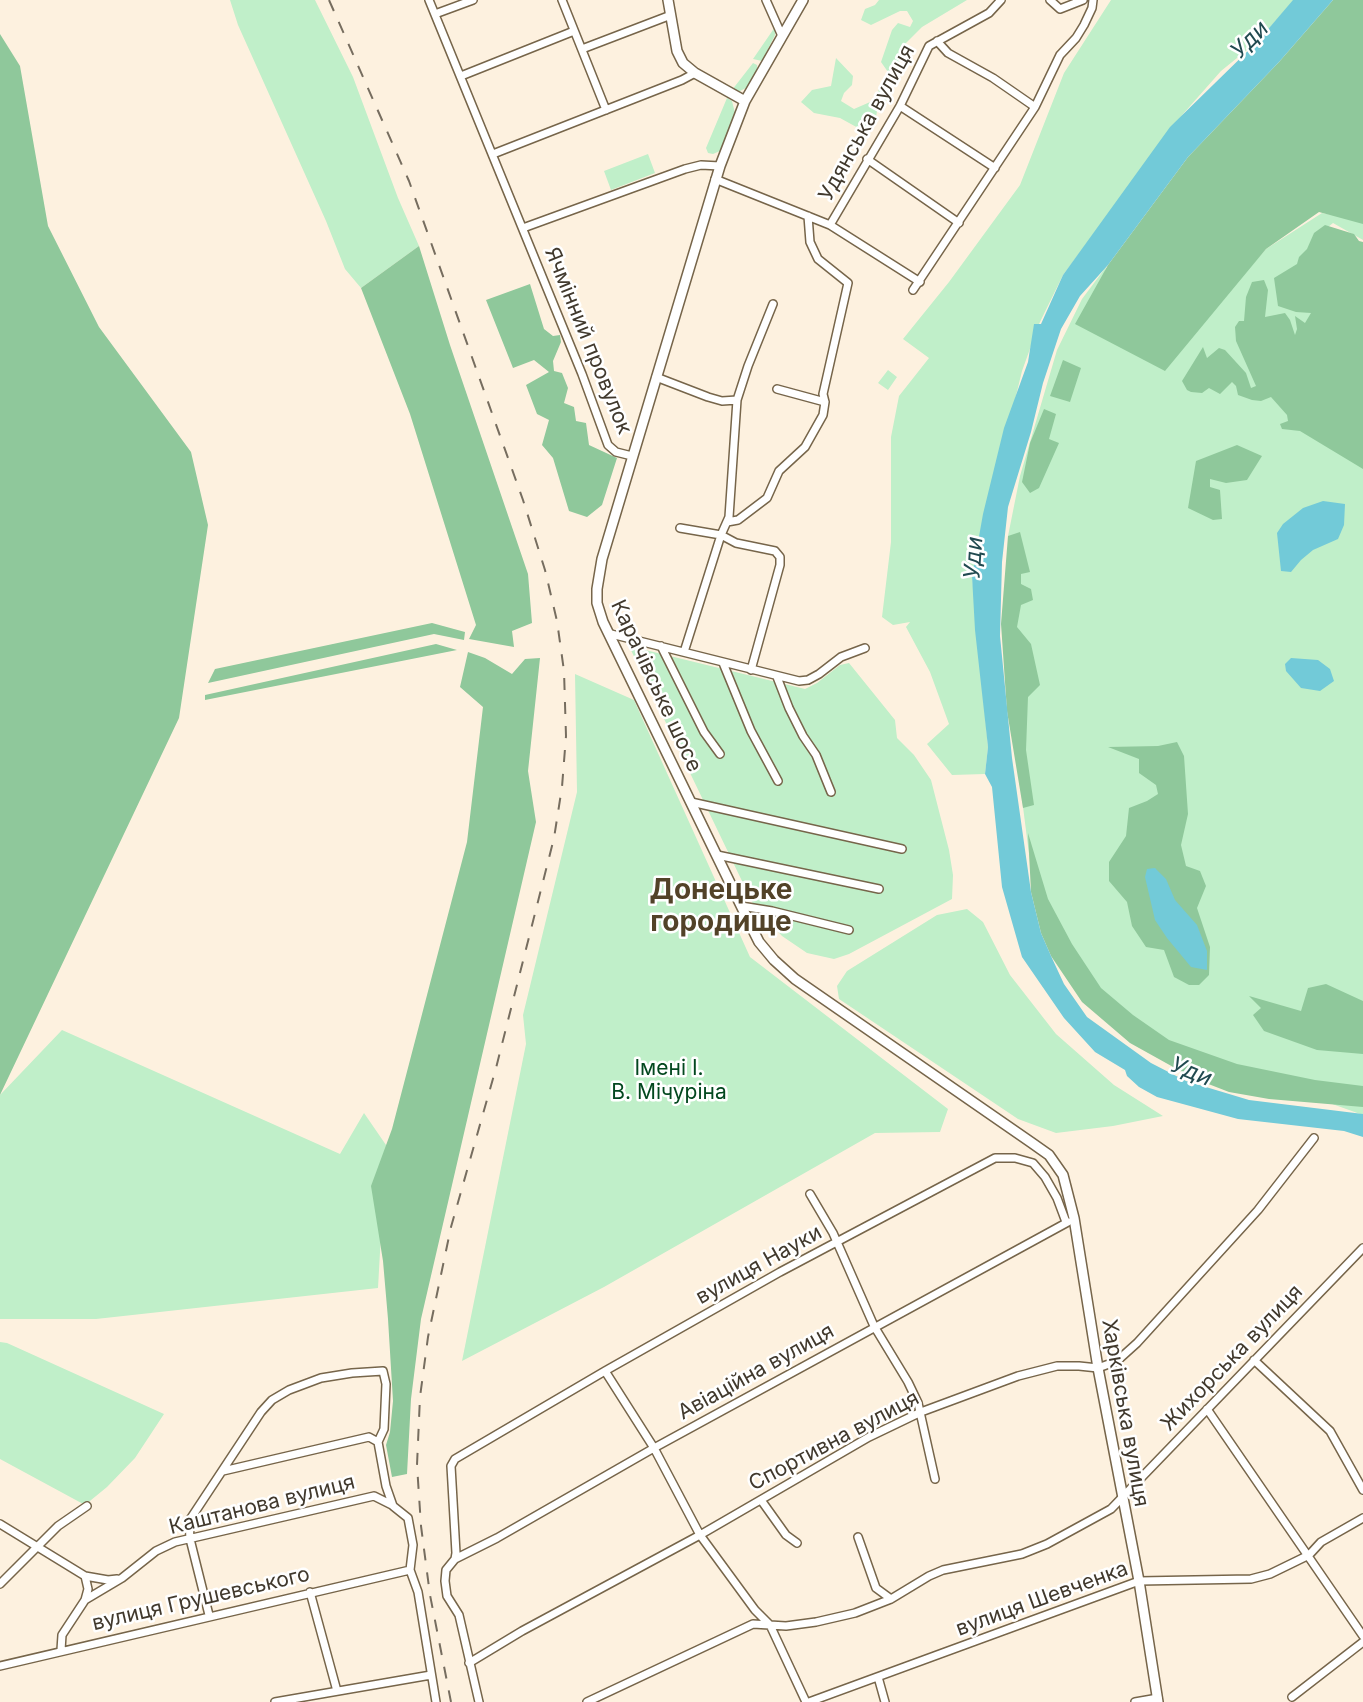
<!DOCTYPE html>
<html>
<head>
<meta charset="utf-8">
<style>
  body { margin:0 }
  canvas { display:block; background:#fdf1df }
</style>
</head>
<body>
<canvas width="1363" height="1702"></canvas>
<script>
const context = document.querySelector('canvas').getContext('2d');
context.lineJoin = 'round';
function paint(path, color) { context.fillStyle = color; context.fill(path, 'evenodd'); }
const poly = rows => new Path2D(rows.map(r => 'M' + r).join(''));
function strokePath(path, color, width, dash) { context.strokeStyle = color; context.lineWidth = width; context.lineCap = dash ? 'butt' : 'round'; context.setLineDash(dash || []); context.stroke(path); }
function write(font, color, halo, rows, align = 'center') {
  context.font = font + ' Inter,sans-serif'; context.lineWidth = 5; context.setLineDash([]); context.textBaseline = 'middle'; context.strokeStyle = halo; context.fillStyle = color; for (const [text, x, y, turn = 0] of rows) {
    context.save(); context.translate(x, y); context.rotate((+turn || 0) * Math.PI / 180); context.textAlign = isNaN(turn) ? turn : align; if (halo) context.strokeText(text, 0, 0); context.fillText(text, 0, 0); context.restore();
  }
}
const green = poly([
  [230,0,315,0,353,77,398,198,419,246,361,288,345,269,326,221,238,25],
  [879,0,967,0,922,27,901,48,898,56,900,65,895,84,887,93,886,101,877,111,875,124,860,129,840,118,814,113,801,102,812,90,831,86,836,58,853,76,852,85,844,93,841,101,854,109,877,99,879,88,885,81,888,72,881,62,892,30,898,23,910,27,913,21,907,11,900,11,871,25,861,20,865,9,875,5],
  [1111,0,1294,0,1258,41,1221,71,1183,114,1063,275,1039,324,1022,371,972,576,988,747,985,774,952,775,927,744,949,724,930,672,906,627,910,622,893,625,882,617,891,542,891,437,899,396,929,358,903,339,949,282,1020,185,1064,73],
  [775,27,775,35,762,61,753,59],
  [753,63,757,65,757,69,748,87,738,92,732,90],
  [727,98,732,101,735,113,720,151,713,154,708,153,706,148],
  [648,154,655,173,611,190,604,171],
  [1322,213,1363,221,1363,240,1333,223,1317,236,1363,246,1363,1115,1162,1043,1086,978,1034,893,1023,807,1008,536,1020,476,1057,350,1082,299,1106,267,1094,331,1251,266,1266,249],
  [888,370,897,377,888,390,878,383],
  [629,646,805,689,817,683,840,665,849,663,895,720,897,738,914,755,931,780,949,850,953,875,952,899,849,954,834,959,807,953,782,936,754,906],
  [575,674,634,700,750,957,948,1109,940,1132,875,1133,604,1287,462,1361,526,1044,523,1015,577,792],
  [967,909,983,922,1010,975,1056,1034,1114,1085,1163,1116,1113,1126,1056,1133,1018,1119,839,999,837,986,847,971,937,915],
  [62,1030,340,1154,364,1113,386,1145,378,1288,96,1319,0,1319,0,1095],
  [0,1342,7,1343,164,1414,135,1458,107,1487,85,1505,0,1459]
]);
const forest = poly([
  [1333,0,1363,0,1363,224,1319,212,1266,249,1165,371,1075,324,1108,265,1188,157,1279,62],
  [0,34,20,66,48,226,99,327,191,452,208,525,179,718,0,1095],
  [1325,225,1354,234,1359,241,1363,242,1363,469,1300,431,1282,429,1280,424,1288,421,1287,415,1271,397,1261,401,1252,400,1238,395,1236,386,1232,382,1220,394,1209,388,1202,393,1191,392,1187,390,1182,381,1203,347,1207,358,1219,348,1225,350,1246,373,1251,388,1256,386,1236,341,1235,327,1239,321,1244,321,1246,297,1252,282,1264,280,1268,290,1265,317,1285,313,1290,320,1295,335,1297,329,1295,316,1305,323,1311,313,1296,312,1278,306,1274,278,1297,264,1299,257,1307,249,1314,233],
  [419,246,450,345,528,574,532,623,512,631,514,647,469,639,476,625,410,414,361,288],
  [530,284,544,329,553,336,560,335,561,342,553,361,554,371,562,373,568,388,564,403,574,407,576,421,586,423,589,445,617,458,602,505,587,517,569,511,553,458,542,445,549,420,537,414,526,385,549,372,534,360,513,368,486,300],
  [1063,360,1081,368,1070,402,1050,396],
  [1044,409,1056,414,1049,439,1059,443,1039,488,1030,493,1022,482,1030,443],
  [1237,445,1262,456,1247,480,1226,483,1210,479,1210,487,1220,490,1222,519,1213,520,1188,508,1196,461],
  [1020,532,1030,572,1021,574,1021,584,1031,589,1033,600,1021,605,1017,627,1031,644,1040,685,1028,697,1026,750,1034,805,1023,808,1007,711,1001,624,1008,536],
  [432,623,465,632,464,640,434,634,208,683,215,669],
  [436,644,457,650,205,700,205,695],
  [468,652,485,658,512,674,525,659,540,658,528,771,536,822,421,1319,411,1399,407,1474,392,1477,386,1445,390,1432,393,1401,388,1319,383,1261,371,1186,392,1129,467,842,483,707,460,687],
  [1177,742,1184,756,1188,814,1181,845,1186,866,1200,871,1206,886,1197,908,1210,947,1209,975,1199,985,1189,985,1174,977,1164,950,1146,947,1132,926,1127,902,1109,881,1109,862,1126,836,1129,808,1147,801,1158,794,1156,785,1139,773,1139,759,1108,747,1158,746],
  [1028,833,1048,899,1072,944,1101,988,1133,1015,1169,1040,1237,1064,1315,1080,1363,1086,1363,1107,1269,1099,1229,1092,1193,1078,1130,1043,1082,1002,1051,956,1041,933,1031,892],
  [1326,984,1363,1001,1363,1054,1317,1050,1264,1031,1253,1015,1261,1008,1249,996,1301,1011,1308,988]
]);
const water = poly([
  [1293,0,1333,0,1279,62,1188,157,1108,265,1080,296,1061,329,1043,383,1031,432,1008,507,1002,562,1000,636,1012,758,1031,892,1041,933,1051,956,1064,984,1087,1017,1151,1063,1186,1081,1249,1100,1363,1114,1363,1137,1344,1131,1238,1119,1157,1097,1139,1087,1127,1076,1125,1070,1095,1052,1064,1018,1022,957,1002,887,992,787,985,774,988,747,975,630,972,576,983,514,1004,428,1028,362,1034,324,1041,324,1063,275,1170,127,1258,41],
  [1323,501,1345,504,1344,525,1338,539,1313,550,1301,560,1291,572,1281,571,1277,533,1283,524,1303,508],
  [1291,658,1318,660,1330,669,1334,681,1320,691,1301,688,1286,671,1285,664],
  [1155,868,1166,879,1175,900,1197,925,1207,951,1207,970,1191,967,1167,938,1155,920,1145,877,1147,869]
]);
const minor = poly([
  [429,0,582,374,608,445,616,452,632,456],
  [562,0,606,110],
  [766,0,782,36],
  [1050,0,1060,9,1083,0],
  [435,14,473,0],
  [937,41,948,53,993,78,1035,107],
  [582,49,671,15],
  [461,76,574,31],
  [900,106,995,168],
  [493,154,682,80,695,73],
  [867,159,959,223],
  [715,179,830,225,920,282],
  [830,225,900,106,929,46,989,13,1001,0],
  [523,228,685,169,701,165,720,166],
  [913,290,1035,107,1060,55,1076,38,1084,25,1092,8,1093,0],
  [656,377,708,397,722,401,737,400],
  [777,389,825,402],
  [727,522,738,520,767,498,779,471,805,447,823,415,825,402,823,394,848,283,818,259,810,242,808,216],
  [680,528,721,535,736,543,775,551,780,557,780,565,751,670],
  [611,634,799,681,808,680,819,674,841,657,865,648],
  [661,646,704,732,720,754],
  [684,652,721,535,729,517,737,400,748,366,773,304],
  [723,663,751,731,778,781],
  [777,677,789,708,803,736,816,755,831,792],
  [691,802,902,849],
  [717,855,879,889],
  [741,906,772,911,849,930],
  [810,1194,833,1233,874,1326,908,1382,918,1403,935,1479],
  [1254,1360,1330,1431,1363,1490],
  [605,1371,654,1448,700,1535,755,1610,770,1625,806,1702],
  [1207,1409,1363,1636],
  [223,1471,369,1437,378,1442],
  [761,1500,786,1535,797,1543],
  [0,1524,85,1576,108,1580,117,1579],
  [858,1537,876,1588,891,1599],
  [455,1559,497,1538,654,1448,1068,1222],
  [85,1576,88,1589,85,1600],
  [0,1584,58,1526,87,1506],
  [310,1592,337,1691],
  [209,1615,190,1539,189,1521,261,1412,272,1400,289,1390,321,1378,352,1373,383,1371,386,1384,384,1429,378,1442,386,1486,393,1506,408,1518,413,1545,410,1570,418,1592,436,1702],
  [61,1650,62,1635,85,1600,122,1578,156,1551,175,1542,374,1496,392,1505],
  [469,1663,522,1631,700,1535,869,1437,921,1412,1018,1376,1057,1366,1079,1366,1098,1368,1117,1361,1137,1343,1258,1210,1314,1138],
  [0,1666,410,1570],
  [878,1677,885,1702],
  [1292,1697,1363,1642],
  [275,1702,431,1675],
  [479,1702,459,1615,447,1596,445,1581,446,1570,455,1559,456,1553,451,1466,455,1459,605,1371,780,1272,995,1158,1015,1158,1033,1163,1045,1177,1057,1198,1066,1222],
  [587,1702,753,1624,786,1626,816,1622,855,1613,891,1599,929,1576,943,1570,1022,1554,1047,1544,1111,1509,1363,1248],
  [809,1702,1139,1581,1251,1579,1270,1574,1309,1555,1321,1542,1363,1518],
  [1135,1702,1158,1698]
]);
const major = poly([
  [668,0,677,51,683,63,695,73,745,101],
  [803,0,745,101,720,166,602,559,597,589,597,603,603,622,750,924,759,942,774,960,795,979,1032,1143,1049,1155,1063,1175,1074,1218,1098,1368,1139,1581,1158,1702]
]);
const rail = poly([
  [329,0,409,181,523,500,545,570,557,621,564,671,566,736,562,787,554,838,496,1068,451,1227,428,1337,420,1397,417,1465,421,1526,430,1595,451,1702]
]);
const streetNames = [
  ["Удянська вулиця",867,123,-61],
  ["Ячмінний провулок",588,341,68],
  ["Карачівське шосе",656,686,65],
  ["вулиця Науки",759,1265,-29],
  ["Жихорська вулиця",1232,1358,-46],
  ["Авіаційна вулиця",756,1372,-29],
  ["Харківська вулиця",1125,1413,80],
  ["Спортивна вулиця",834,1441,-28],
  ["Каштанова вулиця",262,1505,-14],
  ["вулиця Грушевського",201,1599,-13],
  ["вулиця Шевченка",1042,1599,-20]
];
const parkNames = [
  ["Імені І.",669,1069],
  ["В. Мічуріна",669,1093]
];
const waterNames = [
  ["Уди",1250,40,-45],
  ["Уди",974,558,-86],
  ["Уди",1191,1072,22]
];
const districtNames = [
  ["Донецьке",721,891],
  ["городище",721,923]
];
paint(green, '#c0efc9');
paint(forest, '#8fc89b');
paint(water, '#72cad8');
strokePath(minor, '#76654a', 10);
strokePath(major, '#76654a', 12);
strokePath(minor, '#fff', 7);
strokePath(major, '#fff', 9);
strokePath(rail, '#766d5f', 2, [12, 12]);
write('21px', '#41392d', '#fff', streetNames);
write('21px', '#03481f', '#fff', parkNames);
write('italic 23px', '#214a50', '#fff', waterNames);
write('bold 28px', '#524228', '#fff', districtNames);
</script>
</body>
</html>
